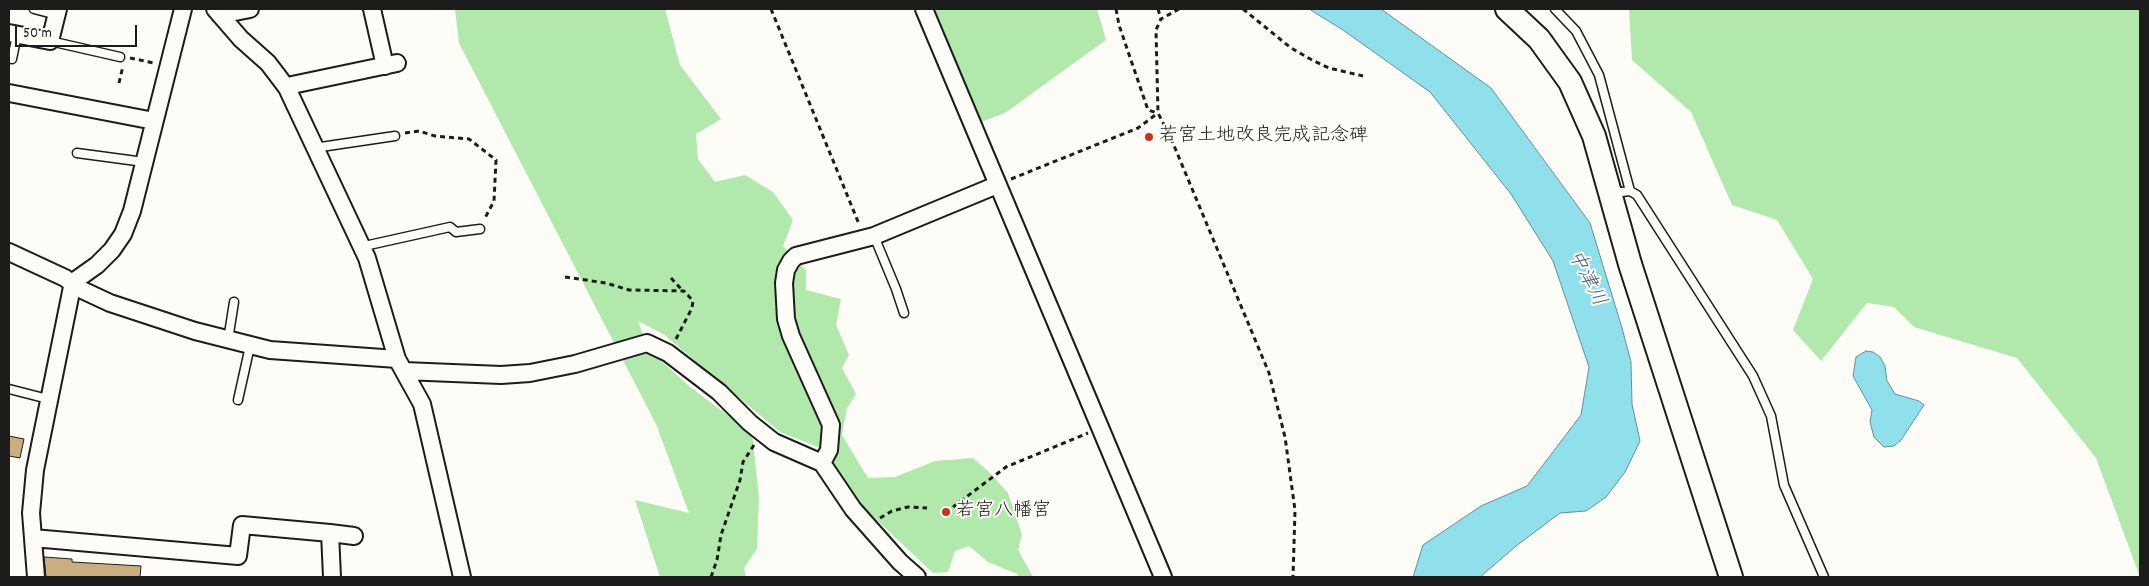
<!DOCTYPE html>
<html>
<head>
<meta charset="utf-8">
<style>
  body { margin:0 }
  #map { position:relative; width:2149px; height:586px; overflow:hidden; background:#fdfcf7; font-family:Dekko,sans-serif }
  canvas { display:block }
  .frame { position:absolute; inset:0; border:10px solid #1c1c1c; pointer-events:none }
  .scale { position:absolute; left:15px; top:25px; width:122px; height:22px; box-sizing:border-box; border:2px solid #1c1c1c; border-top:0; padding-left:6px; font-size:15px; line-height:18px; white-space:nowrap; color:#1c1c1c; -webkit-text-stroke:4px #fdfcf7; paint-order:stroke }
</style>
</head>
<body>
<div id="map">
<canvas width="2149" height="586"></canvas>
<div class="frame"></div>
<div class="scale">50 m</div>
</div>
<script>
const context = document.querySelector('canvas').getContext('2d');
context.lineJoin = 'round';
function paint(path, color) { context.fillStyle = color; context.fill(path, 'evenodd'); }
const poly = rows => new Path2D(rows.map(r => 'M' + r).join(''));
function strokePath(path, color, width, dash) { context.strokeStyle = color; context.lineWidth = width; context.lineCap = dash ? 'butt' : 'round'; context.setLineDash(dash || []); context.stroke(path); }
function write(font, color, halo, rows, align = 'center') {
  context.font = font + ' Dekko,"Klee One",sans-serif'; context.lineWidth = 4; context.setLineDash([]); context.textBaseline = 'middle'; context.strokeStyle = halo; context.fillStyle = color; for (const [text, x, y, turn = 0] of rows) {
    context.save(); context.translate(x, y); context.rotate((+turn || 0) * Math.PI / 180); context.textAlign = isNaN(turn) ? turn : align; if (halo) context.strokeText(text, 0, 0); context.fillText(text, 0, 0); context.restore();
  }
}
const green = poly([
  [455,9,665,9,680,65,721,119,696,134,698,159,715,182,745,175,773,192,793,220,783,246,806,270,806,290,841,299,836,325,849,355,842,368,856,394,847,408,842,435,868,478,895,477,935,461,973,458,989,472,1008,493,1022,535,1018,550,1033,577,1019,577,1017,574,988,562,969,546,955,551,948,572,933,573,861,505,820,448,780,432,663,334,638,321,648,349,690,387,752,433,759,498,757,549,744,568,746,577,660,577,635,500,689,513,656,424,459,43],
  [935,9,1097,9,1106,40,1005,113,981,122],
  [1629,9,2140,9,2140,577,2096,458,2017,358,1914,327,1894,307,1867,303,1821,361,1793,330,1813,279,1777,220,1732,205,1691,112,1632,60]
]);
const water = poly([
  [1309,9,1381,9,1491,88,1590,223,1622,328,1631,362,1632,404,1640,441,1625,472,1606,497,1586,511,1560,513,1516,546,1480,577,1413,577,1423,545,1481,506,1527,486,1581,415,1589,367,1553,261,1511,194,1430,92,1343,30,1309,9],
  [1866,351,1873,352,1880,357,1885,366,1887,381,1895,394,1919,401,1924,405,1901,440,1894,446,1884,447,1874,437,1870,422,1872,410,1853,376,1856,357,1866,351]
]);
const building = poly([
  [9,436,24,439,20,458,9,456,9,436],
  [44,557,72,559,72,562,141,566,140,577,46,577,44,557]
]);
const path = poly([
  [771,9,859,224],
  [1116,9,1119,25,1148,110,1157,113],
  [1158,9,1161,19],
  [1179,9,1161,19,1156,30,1158,113,1170,136,1269,373,1285,437,1295,510,1293,577],
  [1243,9,1291,48,1312,60,1329,68,1363,76],
  [130,58,154,63],
  [119,83,123,66],
  [405,133,419,131,435,136,469,139,496,160,494,201,484,220],
  [1011,179,1138,128,1158,113],
  [565,277,606,283,629,290,684,291,693,301,692,308,676,339],
  [671,278,682,290],
  [953,507,1006,467,1088,433],
  [880,518,892,511,908,507,927,508],
  [711,577,717,560,721,535,740,480,743,462,754,445]
]);
const lane = poly([
  [34,9,57,15],
  [1555,9,1576,31,1599,75,1630,191],
  [50,41,120,57],
  [12,59,17,35],
  [314,148,395,136],
  [77,153,144,162],
  [1613,193,1630,191,1637,195,1753,376,1771,416,1784,485,1824,577],
  [874,236,896,289,904,313],
  [362,249,369,245,450,227,456,232,480,229],
  [228,340,234,302],
  [9,389,48,399],
  [238,400,250,346]
]);
const street = poly([
  [215,9,241,39,268,63,287,88,367,258,397,359,422,404,462,577],
  [372,9,385,66],
  [924,9,1163,577],
  [220,15,250,9],
  [9,33,50,41,58,9],
  [287,88,292,85,397,63],
  [9,93,154,121],
  [9,252,65,278,80,289,110,303,195,331,270,350,397,359],
  [404,371,501,375,530,373,575,364,647,343,668,353,719,392,750,423,774,442,822,463,853,509,900,562,917,577],
  [822,463,829,450,831,425,791,336,786,319,784,283,786,270,791,261,796,256,874,236,997,185],
  [330,533,354,536],
  [33,538,238,556,242,525,330,533,332,577],
  [36,577,31,513,35,470,73,282,97,265,112,250,123,234,132,211,183,9]
]);
const secondary = poly([
  [1507,9,1539,39,1570,82,1594,136,1630,264,1731,577]
]);
const markers = [
  [1149,137,5,"#c8321e"],
  [946,512,5,"#c8321e"]
];
const poiNames = [
  ["若宮土地改良完成記念碑",1159,137],
  ["若宮八幡宮",956,512]
];
const waterNames = [
  ["中津川",1585,279,63]
];
paint(green, '#b1e9ac');
paint(water, '#8fe0ea');
strokePath(water, '#619298', 1);
paint(building, '#cbae80');
strokePath(building, '#1c1c1c', 1);
strokePath(lane, '#1c1c1c', 11);
strokePath(street, '#1c1c1c', 20);
strokePath(secondary, '#1c1c1c', 26);
strokePath(path, '#1c1c1c', 3, [5, 4]);
strokePath(lane, '#fdfcf7', 8);
strokePath(street, '#fdfcf7', 16);
strokePath(secondary, '#fdfcf7', 22);
for (const [x, y, r, color] of markers) { const dot = new Path2D(); dot.arc(x, y, r, 0, 2 * Math.PI); context.fillStyle = color; context.fill(dot); strokePath(dot, '#fdfcf7', 2); }
write('19px', '#1c1c1c', '#fdfcf7', poiNames, 'left');
write('italic 20px', '#446164', '#fdfcf7', waterNames);
</script>
</body>
</html>
